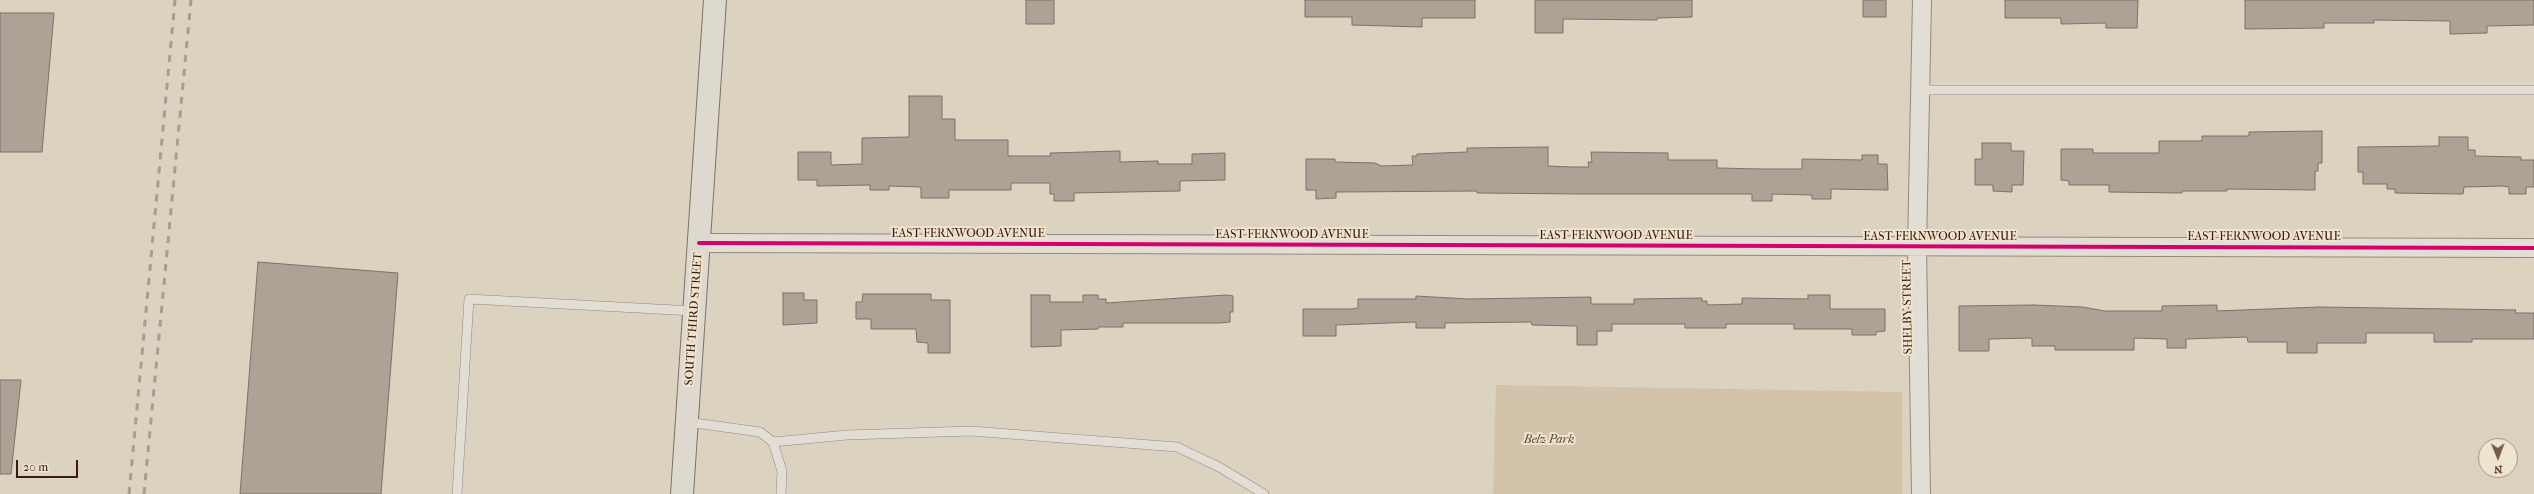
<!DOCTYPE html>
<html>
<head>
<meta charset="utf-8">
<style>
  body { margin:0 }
  #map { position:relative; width:2534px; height:494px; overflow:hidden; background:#dbd2c0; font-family:"IM FELL French Canon",serif }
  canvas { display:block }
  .north { position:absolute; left:2478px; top:438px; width:40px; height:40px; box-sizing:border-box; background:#efe4ce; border:1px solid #a89481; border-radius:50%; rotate:179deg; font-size:11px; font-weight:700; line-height:16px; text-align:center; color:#3d1b0e }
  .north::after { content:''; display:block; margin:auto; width:14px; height:18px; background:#745b4c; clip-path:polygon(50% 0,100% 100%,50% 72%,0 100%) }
  .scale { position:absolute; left:16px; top:460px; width:62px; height:18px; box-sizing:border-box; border:2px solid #3d1b0e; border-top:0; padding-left:5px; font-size:12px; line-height:14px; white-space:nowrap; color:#3d1b0e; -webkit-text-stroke:3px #efe4ce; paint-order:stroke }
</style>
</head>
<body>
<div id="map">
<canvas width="2534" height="494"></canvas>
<div class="north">N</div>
<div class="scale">20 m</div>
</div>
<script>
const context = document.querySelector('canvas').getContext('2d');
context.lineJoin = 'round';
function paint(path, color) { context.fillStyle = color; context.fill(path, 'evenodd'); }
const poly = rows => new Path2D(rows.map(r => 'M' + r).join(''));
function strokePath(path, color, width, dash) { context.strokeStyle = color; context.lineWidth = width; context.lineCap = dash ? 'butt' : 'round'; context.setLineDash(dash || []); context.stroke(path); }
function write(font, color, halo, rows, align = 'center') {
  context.font = font + ' "IM FELL French Canon",serif'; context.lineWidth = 4; context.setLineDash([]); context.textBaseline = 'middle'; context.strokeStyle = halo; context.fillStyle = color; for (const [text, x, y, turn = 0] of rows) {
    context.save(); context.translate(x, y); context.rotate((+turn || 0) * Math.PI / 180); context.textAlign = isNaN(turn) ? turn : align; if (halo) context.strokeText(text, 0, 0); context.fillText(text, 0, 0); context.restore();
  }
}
const green = poly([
  [1496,385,1902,392,1902,494,1493,494]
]);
const building = poly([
  [1026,0,1054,0,1054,24,1026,24,1026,0],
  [1305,0,1475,0,1475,18,1422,18,1422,27,1352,25,1352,17,1305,17,1305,0],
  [1535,0,1692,0,1692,17,1657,18,1657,20,1563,19,1563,33,1535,33,1535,0],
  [1863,0,1886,0,1886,17,1863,17,1863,0],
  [2005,0,2138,0,2137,28,2106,28,2106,23,2061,24,2061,18,2005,18,2005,0],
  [2245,0,2534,0,2534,25,2487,26,2487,33,2450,34,2450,21,2374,20,2374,23,2324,23,2324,28,2245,29,2245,0],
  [0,13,54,13,42,152,0,152,0,13],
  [909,96,942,96,942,119,955,119,955,140,1008,140,1008,156,1051,156,1050,153,1120,151,1120,162,1158,161,1158,164,1192,164,1192,154,1225,153,1225,180,1180,181,1180,191,1074,193,1074,201,1054,201,1054,194,1050,194,1050,183,1011,183,1011,190,949,190,949,198,921,198,921,187,889,186,889,190,870,190,870,185,817,186,817,180,798,180,798,152,831,152,831,165,862,164,862,138,909,137,909,96],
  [2322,131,2322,163,2318,163,2318,171,2315,171,2315,190,2227,189,2227,191,2182,191,2182,193,2109,192,2109,185,2069,185,2069,181,2061,180,2061,149,2093,149,2093,153,2159,153,2159,141,2202,141,2202,136,2249,136,2249,132,2322,131],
  [2439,137,2468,137,2468,150,2475,150,2475,156,2521,157,2521,160,2534,160,2534,187,2526,187,2526,194,2509,194,2509,187,2502,186,2464,187,2463,194,2459,194,2395,193,2395,189,2387,189,2387,184,2363,184,2363,172,2358,172,2358,147,2439,146,2439,137],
  [1982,143,2011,143,2011,151,2024,151,2023,185,2012,185,2012,192,1993,191,1993,185,1975,185,1975,159,1982,159,1982,143],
  [1548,147,1548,166,1572,167,1589,167,1588,162,1592,162,1591,152,1668,153,1668,160,1717,160,1717,168,1762,169,1802,169,1802,159,1862,160,1862,155,1878,155,1878,164,1887,164,1888,190,1831,189,1831,199,1812,199,1812,195,1772,194,1772,201,1752,201,1752,194,1583,194,1477,193,1477,191,1336,192,1336,198,1316,199,1316,190,1306,190,1306,159,1335,159,1335,162,1375,163,1381,166,1413,165,1412,156,1417,156,1417,154,1467,152,1467,148,1548,147],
  [258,262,398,273,381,494,240,494,258,262],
  [783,293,804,293,804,300,817,300,817,323,783,325,783,293],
  [863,294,931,294,931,300,950,300,950,353,928,353,928,343,917,342,916,329,871,329,871,319,856,319,856,302,862,302,863,294],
  [1031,295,1050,295,1050,302,1083,302,1083,295,1098,295,1098,299,1106,299,1106,303,1226,295,1233,296,1233,312,1230,312,1230,322,1220,323,1123,323,1123,327,1098,327,1098,329,1061,330,1061,346,1031,347,1031,295],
  [1808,295,1830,295,1830,309,1885,309,1885,331,1876,332,1876,335,1852,335,1852,329,1794,329,1794,324,1726,324,1726,328,1685,328,1685,324,1612,324,1612,331,1597,331,1597,345,1577,345,1577,326,1532,325,1531,322,1445,323,1445,328,1416,328,1416,322,1336,325,1336,336,1303,336,1303,309,1352,309,1358,308,1358,299,1416,299,1416,296,1468,299,1591,297,1591,304,1634,304,1634,299,1702,298,1702,301,1707,301,1707,305,1742,304,1742,298,1808,299,1808,295],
  [2034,305,2082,307,2105,311,2162,311,2162,306,2217,305,2217,311,2319,307,2516,310,2515,313,2534,313,2534,339,2472,339,2472,342,2434,342,2434,333,2366,333,2366,343,2317,343,2317,353,2287,353,2287,342,2248,342,2247,337,2186,339,2186,348,2167,348,2167,339,2134,338,2134,350,2055,350,2055,346,2032,346,2032,338,1989,339,1989,351,1959,351,1959,306,2034,305],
  [0,380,21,380,11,474,0,474,0,380]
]);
const service = poly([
  [1920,90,2534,90],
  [687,422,760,432,773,442,782,471,781,494],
  [773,442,847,435,971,431,1177,447,1219,467,1264,494],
  [457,494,469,299,694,311]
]);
const minor = poly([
  [699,243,2534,248],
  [1921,494,1917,247,1922,0]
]);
const primary = poly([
  [682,494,715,0]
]);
const rail = poly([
  [129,494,175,0],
  [144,494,191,0]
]);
const cycleway = poly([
  [699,243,2534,248]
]);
const streetNames = [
  ["EAST FERNWOOD AVENUE",968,234],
  ["EAST FERNWOOD AVENUE",1292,235],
  ["EAST FERNWOOD AVENUE",1616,236],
  ["EAST FERNWOOD AVENUE",1940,237],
  ["EAST FERNWOOD AVENUE",2264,237],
  ["SHELBY STREET",1908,307,-91],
  ["SOUTH THIRD STREET",694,319,-86]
];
const parkNames = [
  ["Belz Park",1549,440]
];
paint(green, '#d2c3aa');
paint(building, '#aca396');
strokePath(building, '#7c7166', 1);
strokePath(service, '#93897e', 10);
strokePath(minor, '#93897e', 20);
strokePath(primary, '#7c7166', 24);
strokePath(service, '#e3ded5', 9);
strokePath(minor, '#e3ded5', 18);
strokePath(primary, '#ded9ce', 22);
strokePath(rail, '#a59d96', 3, [7, 7]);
strokePath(cycleway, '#d6006c', 4);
write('12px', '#3d1b0e', '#efe4ce', streetNames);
write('italic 12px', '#604230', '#efe4ce', parkNames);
</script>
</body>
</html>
